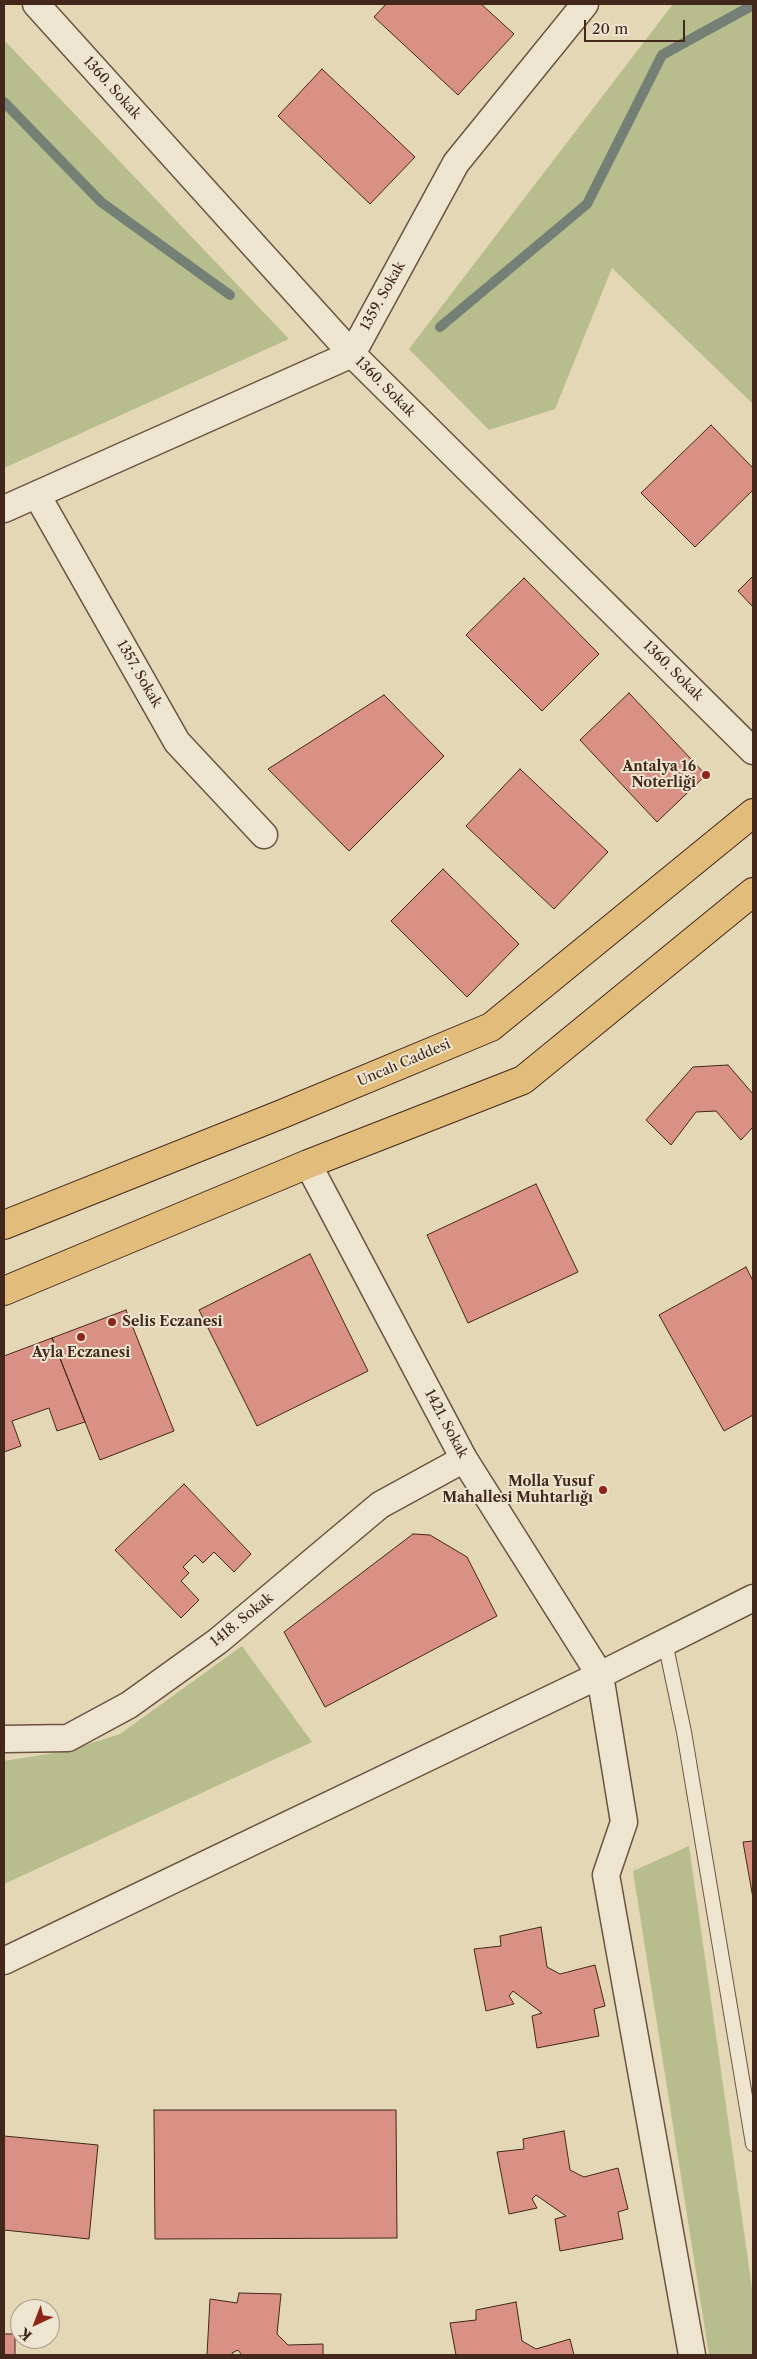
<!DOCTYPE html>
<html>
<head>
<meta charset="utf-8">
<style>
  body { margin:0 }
  #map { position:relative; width:757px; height:2359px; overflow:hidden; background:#e4d7b6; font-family:"Libre Caslon Text",serif }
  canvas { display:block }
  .frame { position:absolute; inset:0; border:5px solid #42271a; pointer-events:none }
  .north { position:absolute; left:10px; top:2299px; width:50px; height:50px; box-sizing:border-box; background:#ede5d0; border:1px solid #a99987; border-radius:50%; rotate:223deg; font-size:14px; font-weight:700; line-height:20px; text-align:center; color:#42271a }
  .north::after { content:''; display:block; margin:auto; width:18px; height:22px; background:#8f2418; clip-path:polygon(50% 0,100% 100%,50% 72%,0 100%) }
  .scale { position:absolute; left:584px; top:20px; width:101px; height:22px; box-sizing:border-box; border:2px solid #42271a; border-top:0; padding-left:6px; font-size:15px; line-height:18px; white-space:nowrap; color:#42271a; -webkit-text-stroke:4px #ede5d0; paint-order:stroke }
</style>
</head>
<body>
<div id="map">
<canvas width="757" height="2359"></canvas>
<div class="frame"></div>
<div class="north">K</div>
<div class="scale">20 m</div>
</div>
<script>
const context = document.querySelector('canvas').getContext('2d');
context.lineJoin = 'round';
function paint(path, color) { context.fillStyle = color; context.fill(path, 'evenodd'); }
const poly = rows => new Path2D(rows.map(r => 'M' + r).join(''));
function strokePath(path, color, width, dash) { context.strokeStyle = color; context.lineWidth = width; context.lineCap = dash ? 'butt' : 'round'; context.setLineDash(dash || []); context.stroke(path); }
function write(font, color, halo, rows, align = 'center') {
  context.font = font + ' "Libre Caslon Text",serif'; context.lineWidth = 4; context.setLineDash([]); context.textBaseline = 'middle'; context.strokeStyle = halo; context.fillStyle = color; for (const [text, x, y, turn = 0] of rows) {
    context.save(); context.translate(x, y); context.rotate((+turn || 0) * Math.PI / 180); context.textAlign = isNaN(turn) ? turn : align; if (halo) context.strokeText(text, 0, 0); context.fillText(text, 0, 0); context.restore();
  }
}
const green = poly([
  [673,4,753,4,753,404,612,268,555,409,489,430,409,349],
  [4,40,289,339,4,468],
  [242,1646,312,1742,4,1884,4,1761,66,1751,120,1734],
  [689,1846,753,2295,753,2355,709,2355,633,1871]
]);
const stream = poly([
  [4,102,101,202,230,295],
  [440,327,587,204,662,55,753,5]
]);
const building = poly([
  [386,4,481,4,514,34,458,95,374,17,386,4],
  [322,69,415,157,370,204,278,116,322,69],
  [711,425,753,468,753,490,695,547,641,493,711,425],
  [753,576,753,607,738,591,753,576],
  [524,578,599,654,542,711,466,635,524,578],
  [629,693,706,775,657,822,580,740,629,693],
  [384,695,444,756,349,851,268,769,384,695],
  [520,769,608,852,554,909,466,826,520,769],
  [443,869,519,944,467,997,391,921,443,869],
  [728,1065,753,1094,753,1127,741,1140,716,1111,696,1112,671,1145,646,1120,693,1067,728,1065],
  [536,1184,578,1272,468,1323,427,1235,536,1184],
  [310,1254,368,1371,257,1426,199,1310,310,1254],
  [746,1267,753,1281,753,1415,724,1431,659,1315,746,1267],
  [126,1310,174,1431,100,1460,52,1338,126,1310],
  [52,1338,85,1422,57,1431,49,1408,12,1421,21,1446,4,1452,4,1356,52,1338],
  [184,1484,251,1554,234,1572,214,1552,203,1563,195,1555,183,1567,189,1573,181,1581,199,1600,181,1618,115,1550,184,1484],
  [413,1534,430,1535,467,1557,497,1616,325,1707,284,1632,413,1534],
  [753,1841,753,1898,743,1842,753,1841],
  [541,1927,547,1967,560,1974,595,1965,605,2006,594,2009,599,2036,537,2048,532,2016,542,2013,513,1991,509,1996,514,2004,486,2011,474,1949,501,1946,500,1936,541,1927],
  [154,2110,396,2110,397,2238,155,2239,154,2110],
  [564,2131,570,2170,584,2177,618,2168,628,2209,618,2212,623,2239,560,2251,555,2219,566,2216,536,2195,532,2199,537,2208,509,2214,497,2152,524,2149,523,2139,564,2131],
  [4,2136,98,2145,89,2239,4,2230,4,2136],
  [239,2293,281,2294,277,2334,288,2345,323,2344,323,2355,242,2355,238,2350,232,2353,233,2355,207,2355,210,2299,237,2303,239,2293],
  [516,2302,522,2341,536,2349,570,2339,574,2355,456,2355,450,2323,476,2320,476,2310,516,2302],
  [4,2334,15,2334,15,2355,4,2355,4,2334]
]);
const lane = poly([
  [665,1642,684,1732,753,2144]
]);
const street = poly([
  [36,4,352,354,753,751],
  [37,495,177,742,264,835],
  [4,509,352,354,456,163,585,4],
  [308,1164,464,1459,600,1675,624,1822,606,1875,692,2355],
  [4,1739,68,1738,129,1705,218,1641,380,1505,464,1459],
  [4,1961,600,1675,753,1598]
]);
const primary = poly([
  [4,1225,282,1114,491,1027,753,813],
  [4,1291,308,1164,523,1080,753,892]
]);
const markers = [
  [706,775,5,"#8f2418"],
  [112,1322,5,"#8f2418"],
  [81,1337,5,"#8f2418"],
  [603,1490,5,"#8f2418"]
];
const streetNames = [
  ["1360. Sokak",112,88,48],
  ["1359. Sokak",383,296,-61],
  ["1360. Sokak",385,387,45],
  ["1360. Sokak",673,671,45],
  ["1357. Sokak",139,674,60],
  ["Uncalı Caddesi",404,1063,-23],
  ["1421. Sokak",446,1424,62],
  ["1418. Sokak",242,1620,-39]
];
const poiNames = [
  ["Antalya 16",696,767],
  ["Noterliği",696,783],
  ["Selis Eczanesi",122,1322,"left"],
  ["Ayla Eczanesi",81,1353,"center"],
  ["Molla Yusuf",593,1482],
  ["Mahallesi Muhtarlığı",593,1498]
];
paint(green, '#b7bd8c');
strokePath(stream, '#747f75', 10);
paint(building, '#d99185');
strokePath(building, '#42271a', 1);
strokePath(lane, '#6a5341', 16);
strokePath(street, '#6a5341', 29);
strokePath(primary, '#42271a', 30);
strokePath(lane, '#ede5d0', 14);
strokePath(street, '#ede5d0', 26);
strokePath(primary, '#e2bc7b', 28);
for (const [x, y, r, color] of markers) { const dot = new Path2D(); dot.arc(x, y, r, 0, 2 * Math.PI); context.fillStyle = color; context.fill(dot); strokePath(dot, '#ede5d0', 2); }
write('14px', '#42271a', '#ede5d0', streetNames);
write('bold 14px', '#42271a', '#ede5d0', poiNames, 'right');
</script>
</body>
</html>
